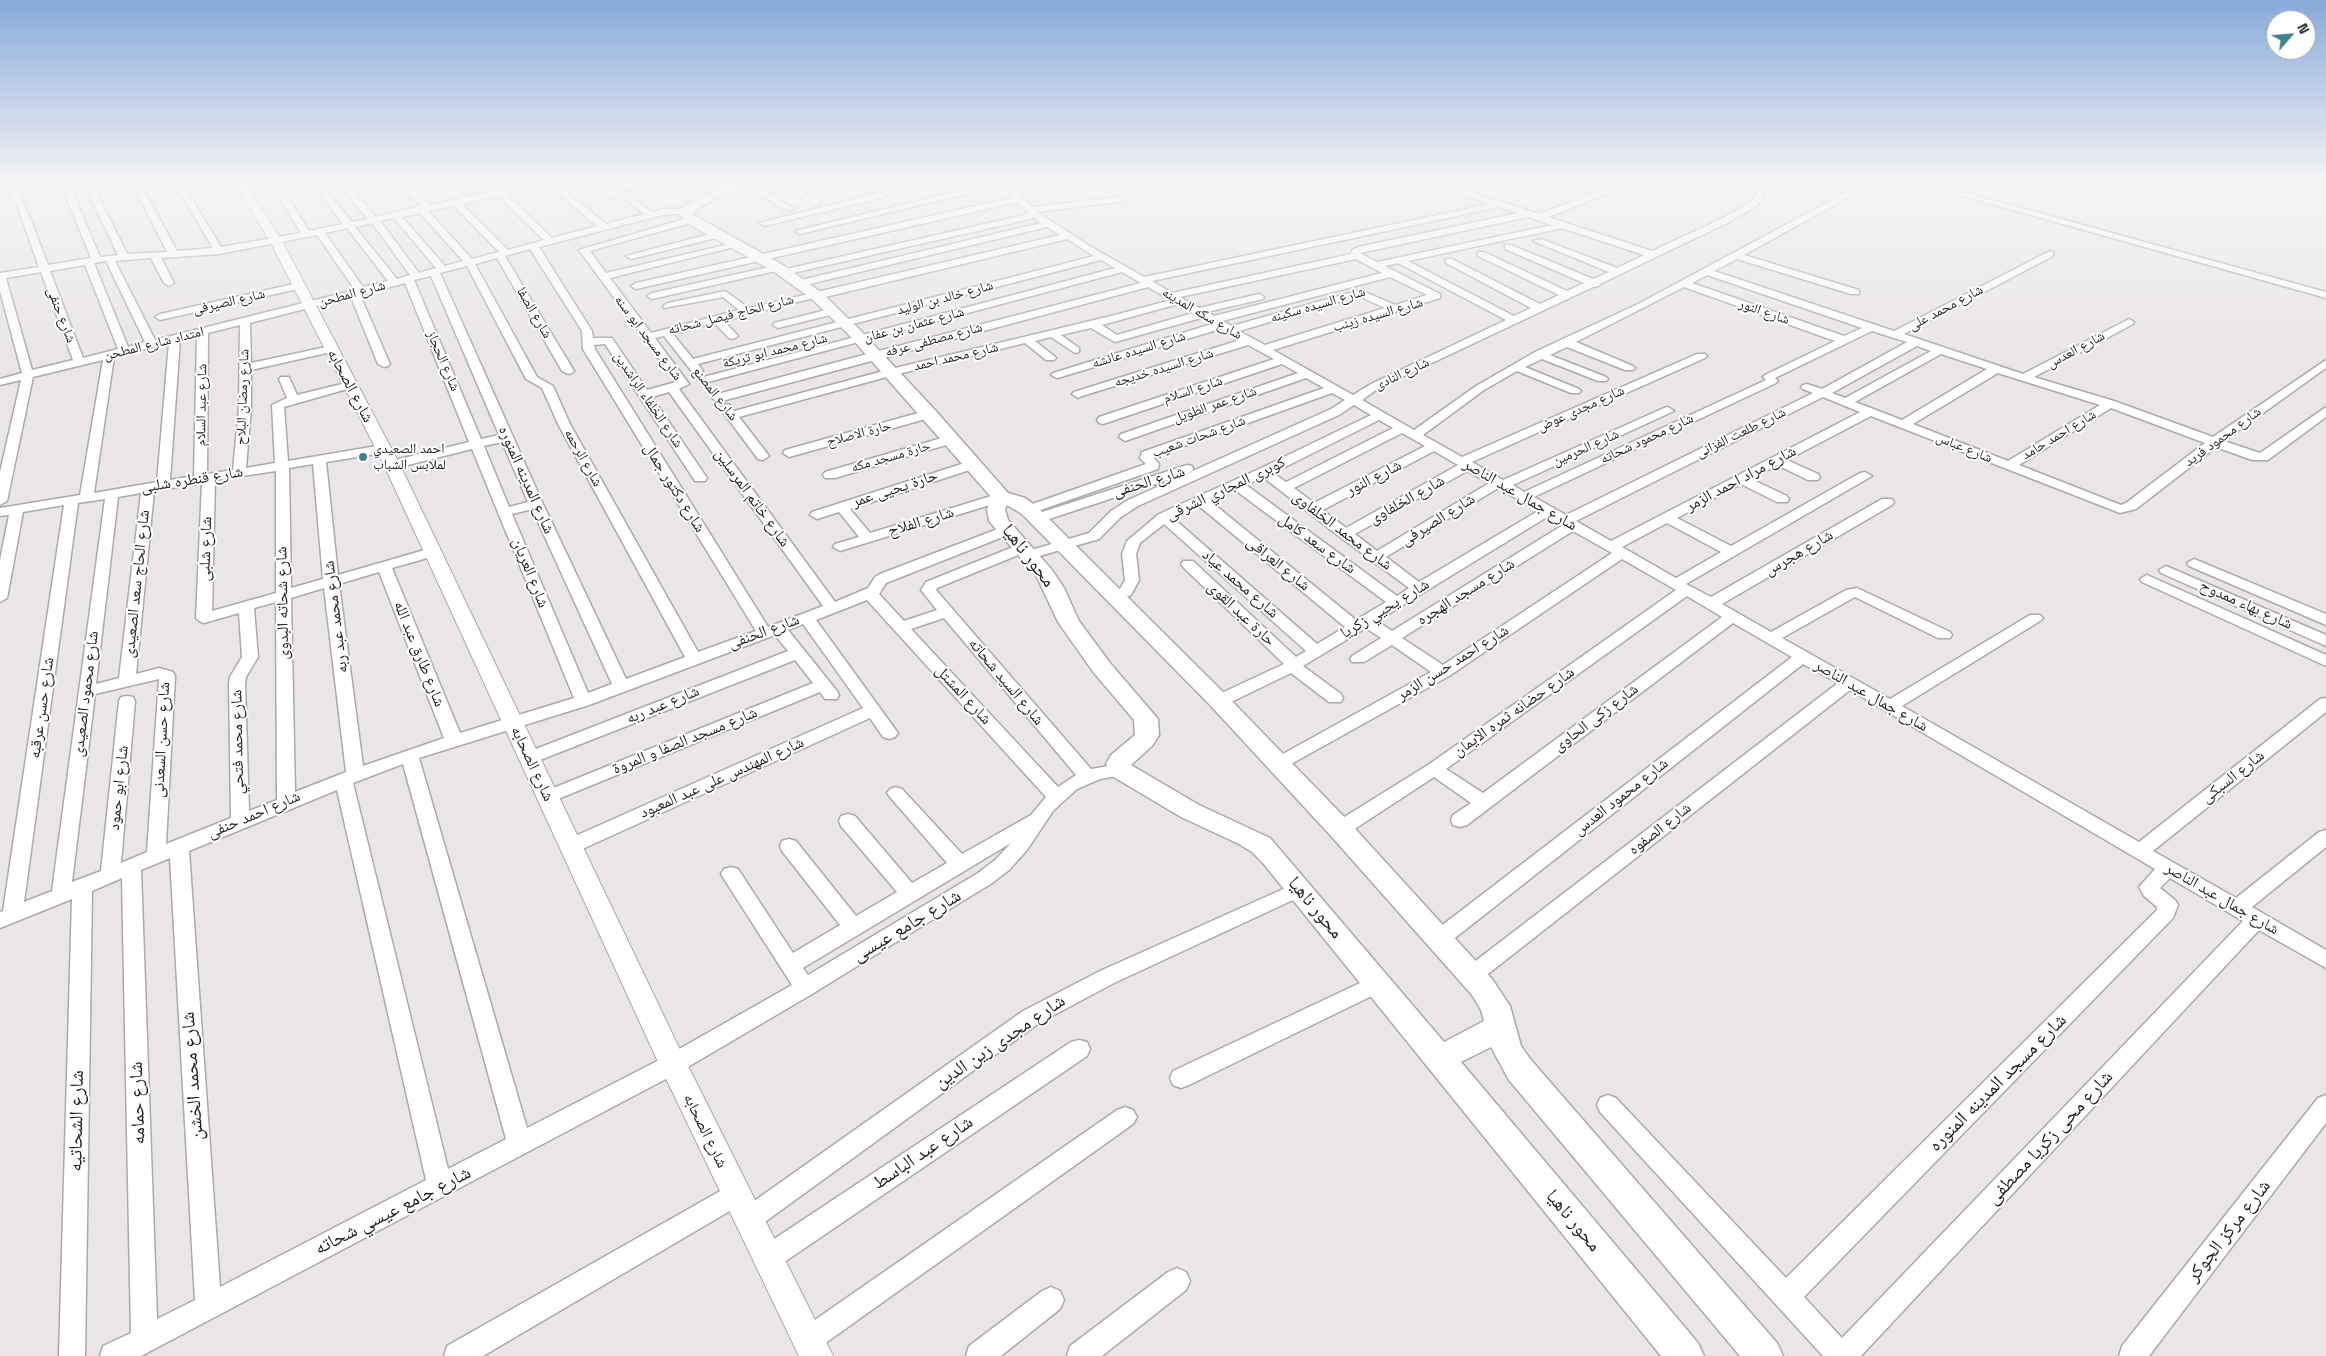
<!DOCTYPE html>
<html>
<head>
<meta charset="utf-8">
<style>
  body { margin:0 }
  #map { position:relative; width:2326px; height:1356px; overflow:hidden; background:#e9e5e9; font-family:"Space Grotesk",sans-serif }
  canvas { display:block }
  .north { position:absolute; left:2266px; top:10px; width:50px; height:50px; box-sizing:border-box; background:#fff; border:1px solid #a6a5a6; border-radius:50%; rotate:63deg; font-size:14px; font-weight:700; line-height:20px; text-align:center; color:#201f20 }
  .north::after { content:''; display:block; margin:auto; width:18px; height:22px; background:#3d838f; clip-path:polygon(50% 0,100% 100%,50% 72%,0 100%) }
</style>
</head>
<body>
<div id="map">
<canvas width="2326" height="1356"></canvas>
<div class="north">N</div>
</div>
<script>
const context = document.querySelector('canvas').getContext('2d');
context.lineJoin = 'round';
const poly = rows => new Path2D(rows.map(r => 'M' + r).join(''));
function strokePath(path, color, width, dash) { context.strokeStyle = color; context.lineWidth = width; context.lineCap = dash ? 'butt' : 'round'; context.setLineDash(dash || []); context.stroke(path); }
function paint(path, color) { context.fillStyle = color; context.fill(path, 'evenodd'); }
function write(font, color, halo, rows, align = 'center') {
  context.font = font + ' "Space Grotesk","Noto Naskh Arabic",sans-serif'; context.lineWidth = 4; context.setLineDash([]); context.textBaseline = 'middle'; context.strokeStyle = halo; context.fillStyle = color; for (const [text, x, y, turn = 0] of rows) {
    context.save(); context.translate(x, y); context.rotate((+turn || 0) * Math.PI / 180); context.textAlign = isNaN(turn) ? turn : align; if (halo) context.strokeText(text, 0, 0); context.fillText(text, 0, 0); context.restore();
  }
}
const minor = poly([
  [62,179,90,179,127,254,167,252,130,179,138,179,177,251,213,248,172,179,180,179,221,247,301,233,274,189,244,195,240,192,298,179,317,179,352,222,368,219,334,179,343,179,376,217,421,206,394,179,403,179,430,205,459,199,440,179,449,179,467,197,493,192,481,179,490,179,502,190,549,179,569,179,556,183,606,224,644,214,629,202,628,200,632,197,652,212,662,209,689,209,689,213,662,215,539,247,592,331,593,338,612,338,647,390,676,382,579,250,691,217,694,218,694,222,590,251,606,273,738,242,738,246,610,278,651,333,739,310,723,297,664,308,663,306,668,303,725,291,749,308,1060,235,1047,227,801,286,796,283,801,280,1041,223,1034,218,784,275,781,274,780,270,652,299,647,296,652,293,778,265,781,266,782,270,1029,214,1018,202,636,289,631,286,636,283,1014,197,1003,185,800,234,795,231,999,181,998,179,1007,179,1032,207,1127,196,1128,198,1124,201,1037,212,1093,248,1144,277,1490,204,1419,179,1431,179,1539,214,1632,179,1644,179,1548,217,1652,251,1721,219,1752,201,1757,194,1756,179,1764,179,1765,194,1758,205,1727,223,1600,284,1599,286,1593,287,1379,388,1362,400,1414,430,1476,386,1535,352,1638,304,1871,179,1881,179,1744,255,1859,290,1859,294,1851,294,1737,259,1714,271,1894,331,2050,251,2053,252,2053,256,1904,334,2023,374,2129,319,2134,322,2133,324,2034,377,2114,401,2213,437,2326,360,2326,368,2224,441,2260,453,2326,407,2326,417,2268,460,2252,460,2216,447,2136,509,2120,513,1871,416,1787,460,1818,474,1820,477,1818,480,1808,480,1777,465,1751,479,1787,496,1789,499,1787,502,1777,502,1741,484,1677,518,1731,546,1860,473,1865,472,1872,476,1686,584,1711,597,1882,499,1892,499,1894,502,1892,505,1722,604,1771,632,1846,590,1857,588,1950,632,1952,635,1950,638,1938,638,1855,597,1782,638,1890,699,2030,615,2040,615,2043,618,2040,621,1902,706,2139,842,2320,699,2326,698,2326,712,2153,851,2236,898,2319,832,2326,830,2326,847,2252,907,2326,950,2326,968,2259,930,1861,1356,1823,1356,1600,1112,1597,1105,1600,1098,1608,1095,1616,1098,1786,1278,2157,910,2157,907,2144,896,2139,887,2155,869,1850,690,1479,981,1472,983,1465,981,1462,975,1465,969,1838,683,1803,664,1446,945,1439,947,1432,945,1429,939,1432,933,1792,657,1733,623,1467,825,1460,827,1453,825,1451,820,1453,815,1471,803,1434,777,1347,834,1340,836,1333,834,1331,829,1333,824,1428,765,1676,590,1622,559,1449,676,1284,768,1278,770,1272,768,1269,764,1272,760,1431,672,1392,645,1364,662,1352,662,1350,659,1352,656,1381,638,1366,628,1303,666,1341,694,1343,698,1341,702,1329,702,1291,673,1225,705,1213,705,1211,701,1213,697,1284,664,1183,567,1181,564,1183,561,1193,561,1296,657,1306,651,1164,524,1140,543,1136,554,1139,580,1131,595,1116,601,1109,597,1120,589,1125,580,1122,554,1127,541,1159,514,1259,469,1371,415,1354,405,1339,415,1138,506,1121,517,1099,539,1029,559,1024,558,1022,555,1023,553,937,588,936,590,1091,769,1121,764,1127,766,1130,770,1127,774,1100,779,1077,789,1053,811,1027,850,1009,870,992,883,812,994,681,1071,141,1356,100,1356,103,1346,131,1333,122,878,92,891,85,1356,59,1356,72,899,0,928,0,912,3,911,64,505,23,512,7,598,0,602,0,560,9,515,0,516,0,508,80,495,103,360,33,377,7,501,0,505,0,472,21,380,0,385,0,379,22,373,0,291,0,273,39,267,17,205,10,194,20,187,62,179],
  [82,179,118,255,100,257,69,183,82,179],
  [311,182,343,224,309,231,281,187,311,182],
  [61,185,91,258,48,265,25,205,19,195,25,191,61,185],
  [548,185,597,226,552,238,506,194,548,185],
  [498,196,544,240,508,250,462,204,498,196],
  [454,206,499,252,472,259,428,211,454,206],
  [1499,207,1518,213,1358,247,1352,250,1351,254,1172,293,1152,281,1499,207],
  [420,213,463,261,445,266,402,217,420,213],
  [1528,217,1552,225,1377,262,1360,253,1528,217],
  [394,218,436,268,419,273,380,221,394,218],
  [372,223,410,275,397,279,355,227,372,223],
  [347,228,388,281,363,287,325,233,347,228],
  [1562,228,1644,255,1617,268,1541,239,1533,241,1609,272,1593,279,1511,245,1505,245,1505,249,1584,283,1567,291,1484,252,1478,252,1478,256,1559,295,1540,304,1452,259,1446,259,1446,263,1531,308,1514,316,1408,261,1562,228],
  [317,235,355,290,155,340,115,261,151,258,164,283,169,286,174,283,161,258,219,254,317,235],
  [1067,239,1094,256,693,359,673,334,714,323,729,338,733,339,738,336,724,321,813,298,817,299,1067,239],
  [530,249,582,331,583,349,756,631,698,652,570,424,553,386,537,377,475,264,497,258,562,371,568,374,572,373,574,371,505,256,530,249],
  [1356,259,1382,273,1214,316,1207,312,1263,299,1264,297,1259,294,1199,308,1180,297,1356,259],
  [1101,260,1115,268,700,378,698,380,704,383,708,382,1122,272,1141,283,871,353,714,395,712,398,718,402,722,401,1148,287,1171,300,1115,315,887,370,734,411,730,405,726,404,720,408,758,459,763,460,769,456,739,417,894,375,1025,343,1046,360,1054,360,1056,358,1054,356,1035,341,1051,337,1075,353,1079,352,1079,348,1061,335,1091,328,1115,342,1201,318,1212,324,1053,373,1051,375,1057,378,1061,377,1220,329,1240,340,1074,392,1072,394,1078,398,1082,396,1248,345,1274,359,1099,417,1097,420,1099,423,1103,424,1282,364,1298,373,1121,434,1119,437,1125,441,1306,378,1324,388,1142,452,1140,458,1146,464,1024,507,1022,510,1029,514,1158,469,1159,464,1153,457,1332,393,1345,400,1331,409,1128,500,1111,511,1089,533,1028,551,1030,548,1028,545,1018,545,926,582,921,590,937,610,904,621,879,594,886,583,1013,533,1015,530,1013,527,1003,527,880,574,875,577,868,588,835,602,679,389,689,384,655,338,664,336,693,373,697,374,703,371,698,364,1101,260],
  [106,261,145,342,128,347,94,263,106,261],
  [1398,263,1506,320,1371,384,1353,395,1273,350,1440,298,1440,294,1385,266,1398,263],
  [85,265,118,349,83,358,50,271,85,265],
  [467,266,526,379,542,388,558,424,685,657,626,679,543,504,440,273,467,266],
  [41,272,73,360,32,370,6,278,41,272],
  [1707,275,1862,328,1844,336,1692,283,1707,275],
  [431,276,499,435,481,439,414,280,431,276],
  [1390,277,1427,295,1395,305,1360,290,1232,326,1222,321,1390,277],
  [405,283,469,442,387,462,386,465,392,469,472,449,574,698,460,733,392,568,438,555,440,552,438,549,428,549,338,575,326,462,383,453,389,449,383,445,288,461,284,407,354,387,356,385,354,383,350,382,297,395,289,377,281,377,279,379,287,398,272,405,275,463,246,468,251,408,251,370,331,352,337,349,331,346,251,363,250,323,351,297,378,364,384,367,388,366,390,364,360,295,405,283],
  [1684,287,1835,341,1765,375,1763,377,1766,380,1524,492,1513,485,1674,411,1668,407,1664,408,1503,480,1472,462,1705,358,1707,356,1705,354,1697,354,1462,457,1423,435,1484,390,1517,371,1571,393,1579,393,1581,391,1579,389,1525,367,1542,359,1598,381,1606,381,1608,379,1606,377,1550,355,1567,347,1625,370,1633,370,1635,368,1633,366,1576,342,1684,287],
  [1359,296,1385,308,1265,345,1239,331,1359,296],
  [1178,304,1193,313,1117,335,1102,325,1178,304],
  [240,325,239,408,233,470,207,474,208,333,240,325],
  [1872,331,1907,342,1822,389,1807,384,1803,385,1801,387,1803,389,1813,393,1566,515,1534,497,1776,383,1778,381,1775,378,1872,331],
  [197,336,194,476,170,480,180,340,197,336],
  [169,343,157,482,94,493,114,357,169,343],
  [605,344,695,481,705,481,707,478,652,397,669,392,823,606,768,627,595,349,594,345,605,344],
  [1917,346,1931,351,1845,398,1832,393,1917,346],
  [1941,354,1987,369,1902,420,1855,402,1941,354],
  [1998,373,2020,380,2100,405,2008,461,1913,424,1998,373],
  [1823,397,1860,412,1611,541,1576,521,1823,397],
  [2111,408,2205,443,2126,503,2121,505,2019,465,2111,408],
  [1379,420,1393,428,1286,482,1273,473,1379,420],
  [1402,433,1425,446,1314,503,1294,488,1402,433],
  [502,442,528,502,509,507,484,446,502,442],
  [1434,451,1458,465,1346,528,1323,510,1434,451],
  [313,464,323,579,291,588,289,468,313,464],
  [276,471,276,593,212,611,215,480,276,471],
  [1467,471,1489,483,1377,551,1355,534,1467,471],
  [1263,477,1340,537,1409,588,1397,596,1246,485,1263,477],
  [202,483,196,618,199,621,204,623,239,613,242,657,230,677,229,684,231,818,166,844,175,676,173,672,159,668,136,674,154,491,202,483],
  [1498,488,1538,511,1419,582,1386,557,1498,488],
  [1235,490,1386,602,1356,620,1210,501,1235,490],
  [141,493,119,678,96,684,118,497,141,493],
  [105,499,52,891,24,902,78,503,105,499],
  [1199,506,1345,627,1317,644,1173,518,1199,506],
  [532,509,612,684,588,693,512,514,532,509],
  [1547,517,1563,525,1392,631,1377,621,1547,517],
  [1667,523,1721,552,1676,578,1622,547,1667,523],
  [1573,531,1612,553,1443,665,1402,638,1573,531],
  [379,572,444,738,363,766,339,584,379,572],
  [324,588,346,772,295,792,291,598,324,588],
  [1687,596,1722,617,1483,793,1446,769,1687,596],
  [867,600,1046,797,1031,815,962,854,902,789,896,787,890,789,887,793,890,797,947,863,912,883,855,816,848,814,841,816,839,821,841,826,897,892,856,916,796,841,789,839,782,841,780,846,782,851,840,925,793,953,738,869,731,867,724,869,721,874,724,879,792,985,665,1057,527,1128,419,758,589,705,775,635,788,651,523,754,520,758,523,762,529,764,535,762,795,660,813,683,541,793,538,797,541,801,547,803,553,801,820,692,825,699,837,699,839,695,837,691,788,630,803,624,863,708,564,841,562,846,564,851,571,853,578,851,870,718,883,737,889,739,895,737,898,733,895,729,816,620,867,600],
  [276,602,277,800,249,811,245,684,246,677,258,657,254,608,276,602],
  [944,618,1076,775,1058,787,911,629,944,618],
  [159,679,147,852,121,863,135,701,133,697,127,696,121,697,119,701,101,871,72,882,95,694,159,679],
  [403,764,506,1139,448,1169,353,783,403,764],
  [337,790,426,1180,220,1287,189,851,337,790],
  [1011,843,995,860,978,873,808,975,803,968,1011,843],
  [170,858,195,1300,157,1319,141,870,170,858],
  [2170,878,2243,921,1842,1338,1804,1297,2173,918,2178,905,2175,900,2160,888,2170,878],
  [1130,179,1139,179,1145,187,1138,189,1130,179],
  [1504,179,1516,179,1521,182,1517,185,1504,179],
  [1903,179,1916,179,2326,292,2326,298,1903,179],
  [628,185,635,187,609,197,605,194,628,185],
  [752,187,758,187,795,209,788,211,752,191,752,187],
  [791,187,797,187,822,203,815,205,791,191,791,187],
  [883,192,887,195,886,197,764,226,759,223,883,192],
  [717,232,722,235,720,237,631,259,626,256,717,232],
  [298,283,302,284,302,288,160,320,155,317,160,314,298,283],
  [834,308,839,311,838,313,778,328,773,325,774,323,834,308],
  [929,410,935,414,933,417,789,457,783,453,785,450,929,410],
  [952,435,958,439,956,442,835,478,825,478,823,475,825,472,952,435],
  [974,460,980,464,979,467,850,509,870,533,1001,493,1006,494,1008,497,1006,500,840,551,833,547,835,544,859,537,839,512,817,519,810,515,812,512,974,460],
  [1187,465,1192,466,1193,469,1192,472,1043,521,1033,521,1031,518,1033,515,1187,465],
  [2194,559,2326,614,2326,625,2189,566,2187,563,2194,559],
  [2166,566,2326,635,2326,646,2161,573,2159,570,2166,566],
  [2147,575,2326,655,2326,666,2142,582,2140,579,2147,575],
  [1299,882,1306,884,1309,889,1306,894,1114,983,1039,1023,758,1227,749,1231,740,1227,737,1219,740,1211,1023,1011,1100,971,1299,882],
  [1377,975,1384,978,1388,984,1384,990,1189,1085,1181,1088,1173,1085,1170,1078,1173,1071,1377,975],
  [1079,1040,1087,1042,1090,1049,1087,1056,777,1267,768,1270,759,1267,755,1258,759,1249,1071,1042,1079,1040],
  [2326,1095,2326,1123,2149,1356,2119,1356,2122,1346,2318,1098,2326,1095],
  [1125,1107,1133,1110,1137,1117,1133,1124,817,1349,808,1353,799,1349,795,1340,799,1331,1117,1110,1125,1107],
  [736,1182,745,1186,748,1194,745,1202,483,1356,444,1356,447,1346,736,1182],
  [1177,1268,1186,1272,1190,1281,1186,1290,1102,1356,1067,1356,1070,1346,1168,1272,1177,1268],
  [1051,1287,1060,1291,1064,1300,1060,1309,1001,1356,966,1356,969,1346,1042,1291,1051,1287]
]);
const tertiary = poly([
  [232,179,242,179,282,241,400,465,683,1056,833,1356,799,1356,659,1064,384,465,270,241,232,179],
  [564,179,596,179,647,185,755,186,835,185,915,179,962,179,957,182,835,191,755,192,647,191,569,182,564,179]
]);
const secondary = poly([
  [735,179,750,179,697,209,692,214,783,265,822,293,858,328,935,410,1008,493,1025,498,1036,506,1227,696,1349,822,1492,979,1510,1006,1521,1046,1531,1060,1777,1343,1783,1356,1740,1356,1509,1080,1491,1047,1461,1062,1698,1343,1704,1356,1661,1356,1263,863,1252,852,1239,844,1181,817,1112,776,1106,764,1111,755,1135,735,1134,720,1094,673,1058,622,1037,577,989,521,987,509,992,498,848,334,812,299,773,271,687,223,680,215,682,208,689,203,735,179],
  [1007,505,1022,514,1211,706,1331,836,1472,995,1481,1010,1484,1021,1444,1042,1270,838,1199,805,1131,765,1152,746,1159,735,1158,719,1110,663,1079,621,1064,588,1052,570,1008,520,1005,509,1007,505]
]);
const markers = [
  [363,457,5,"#3d838f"]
];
const farStreetnames = [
  ["شارع المطحن",352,294,-15],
  ["شارع خالد بن الوليد",945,298,-15],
  ["شارع الصيرفى",229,302,-13],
  ["شارع السيده سكينه",1318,305,-16],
  ["شارع محمد على",1946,308,-28],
  ["شارع النور",1764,312,19],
  ["شارع الصفا",534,313,60],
  ["شارع سكه المدينه",1202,314,30],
  ["شارع حنفى",61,315,69],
  ["شارع الحاج فيصل شحاته",731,315,-14],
  ["شارع السيده زينب",1378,315,-16],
  ["شارع عثمان بن عفان",914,325,-15],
  ["شارع مسجد ابو سنه",648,338,53],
  ["شارع مصطفى عرفه",934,340,-15],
  ["امتداد شارع المطحن",154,344,-14],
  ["شارع السيده عائشه",1139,350,-17],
  ["شارع العدس",2076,350,-28],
  ["شارع محمد ابو تريكة",775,351,-14],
  ["شارع محمد احمد",956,357,-13],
  ["شارع الحجاز",443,361,67],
  ["شارع السيده خديجه",1164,368,-17],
  ["شارع النادى",1402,374,-25],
  ["شارع السلام",1193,390,-18],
  ["شارع المصنع",715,394,52],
  ["شارع رمضان البلاح",243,397,-88],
  ["شارع الخلفاء الراشدين",648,400,56],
  ["شارع عبد السلام",202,405,-89],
  ["شارع عمر الطويل",1215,405,-19],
  ["شارع مجدى عوض",1581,409,-24],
  ["شارع طلعت الفزانى",1741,433,-26],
  ["حارة الاصلاح",859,434,-15],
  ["شارع احمد حامد",2059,435,-31],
  ["شارع شحات شعيب",1199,437,-20],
  ["شارع محمود فريد",2223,437,-36],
  ["شارع محمود شحاته",1647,439,-25],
  ["شارع الحرمين",1586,448,-24],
  ["شارع عباس",1964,448,22],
  ["حارة مسجد مكه",891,457,-16],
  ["شارع الرحمه",583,458,61]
];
const farPoinames = [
  ["احمد الصعيدي",373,449],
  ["لملابس الشباب",373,465]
];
const streetNames = [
  ["شارع الصحابه",350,386,62],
  ["شارع النور",1374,478,-27],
  ["شارع مراد احمد الزمر",1741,479,-28],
  ["شارع قنطره شلبى",192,480,-9],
  ["شارع المدينه المنوره",526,480,66],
  ["شارع الحنفى",1149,482,-17],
  ["شارع دكتور جمال",674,488,58],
  ["حارة يحيى عمر",895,489,-18],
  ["كوبرى المجاري الشرقى",1226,489,-25],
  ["شارع جمال عبد الناصر",1520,495,30],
  ["شارع خاتم المرسلين",752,498,54],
  ["شارع الخلفاوى",1407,500,-29],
  ["شارع الصيرفى",1438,520,-32],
  ["شارع الفلاح",921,522,-17],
  ["شارع محمد الخلفاوى",1342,531,37],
  ["شارع سعد كامل",1317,544,36],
  ["شارع شلبى",206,549,-88],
  ["شارع هجرس",1799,553,-30],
  ["شارع العراقى",1278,564,39],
  ["شارع العريان",530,573,68],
  ["شارع الحاج سعد الصعيدى",137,584,-84],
  ["شارع محمد عياد",1240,584,41],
  ["شارع مسجد الهجره",1466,592,-32],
  ["شارع شحاته البدوى",283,603,-91],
  ["شارع بهاء ممدوح",2246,605,24],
  ["شارع يحيي زكريا",1385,609,-31],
  ["حارة عبد القوى",1241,614,43],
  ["شارع محمد عبد ربه",336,617,-97],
  ["شارع الحنفى",764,632,-20],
  ["شارع طارق عبد الله",419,654,68],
  ["شارع احمد حسن الزمر",1453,663,-32],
  ["شارع السيد شحاته",1006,682,50],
  ["شارع محمود الصعيدى",86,694,-83],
  ["شارع المشتل",963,695,47],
  ["شارع جمال عبد الناصر",1871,696,30],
  ["شارع عبد ربه",663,705,-22],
  ["شارع حسن عرقبه",42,708,-82],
  ["شارع حضانه ثمره الايمان",1514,712,-35],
  ["شارع زكى الحاوى",1596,718,-37],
  ["شارع حسن السعدنى",162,740,-87],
  ["شارع مسجد الصفا و المروة",685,741,-22],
  ["شارع محمد فتحي",238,742,-91],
  ["شارع الصحابه",532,764,65],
  ["شارع السبكى",2233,777,-38],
  ["شارع المهندس على عبد المعبود",722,778,-24],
  ["شارع ابو حمود",119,788,-84],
  ["شارع محمود العدس",1621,797,-38],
  ["شارع احمد حنفى",254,815,-23],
  ["شارع الصفوه",1660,829,-38],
  ["شارع جمال عبد الناصر",2222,899,30],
  ["شارع الصحابه",705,1131,64]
];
const nearStreetnames = [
  ["محور ناهيا",1028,556,52],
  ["محور ناهيا",1315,908,50],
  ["شارع جامع عيسى",907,926,-31],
  ["شارع مجدى زين الدين",1000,1042,-34],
  ["شارع محمد الخشن",193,1076,-94],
  ["شارع مسجد المدينه المنوره",1998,1083,-45],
  ["شارع حمامه",138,1103,-92],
  ["شارع الشحاتيه",77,1121,-89],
  ["شارع محى زكريا مصطفى",2050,1138,-47],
  ["شارع عبد الباسط",923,1153,-34],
  ["شارع جامع عيسي شحاته",393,1211,-27],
  ["محور ناهيا",1573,1221,50],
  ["شارع مركز الجوكر",2229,1231,-52]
];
strokePath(minor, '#aca8ac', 3);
strokePath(tertiary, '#aca8ac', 2);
strokePath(secondary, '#aca8ac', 3);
paint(minor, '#fff');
paint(tertiary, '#fff');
paint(secondary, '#fff');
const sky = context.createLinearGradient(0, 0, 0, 369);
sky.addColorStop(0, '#87aada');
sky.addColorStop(0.49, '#f5f3f5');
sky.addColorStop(1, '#f5f3f500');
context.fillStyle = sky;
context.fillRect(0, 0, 2326, 369);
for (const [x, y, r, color] of markers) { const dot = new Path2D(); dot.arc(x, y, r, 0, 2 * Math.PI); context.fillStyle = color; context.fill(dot); strokePath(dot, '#fff', 2); }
write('14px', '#201f20', '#fff', farStreetnames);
write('14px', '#201f20', '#fff', farPoinames, 'left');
write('16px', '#201f20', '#fff', streetNames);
write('19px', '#201f20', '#fff', nearStreetnames);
</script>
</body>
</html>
